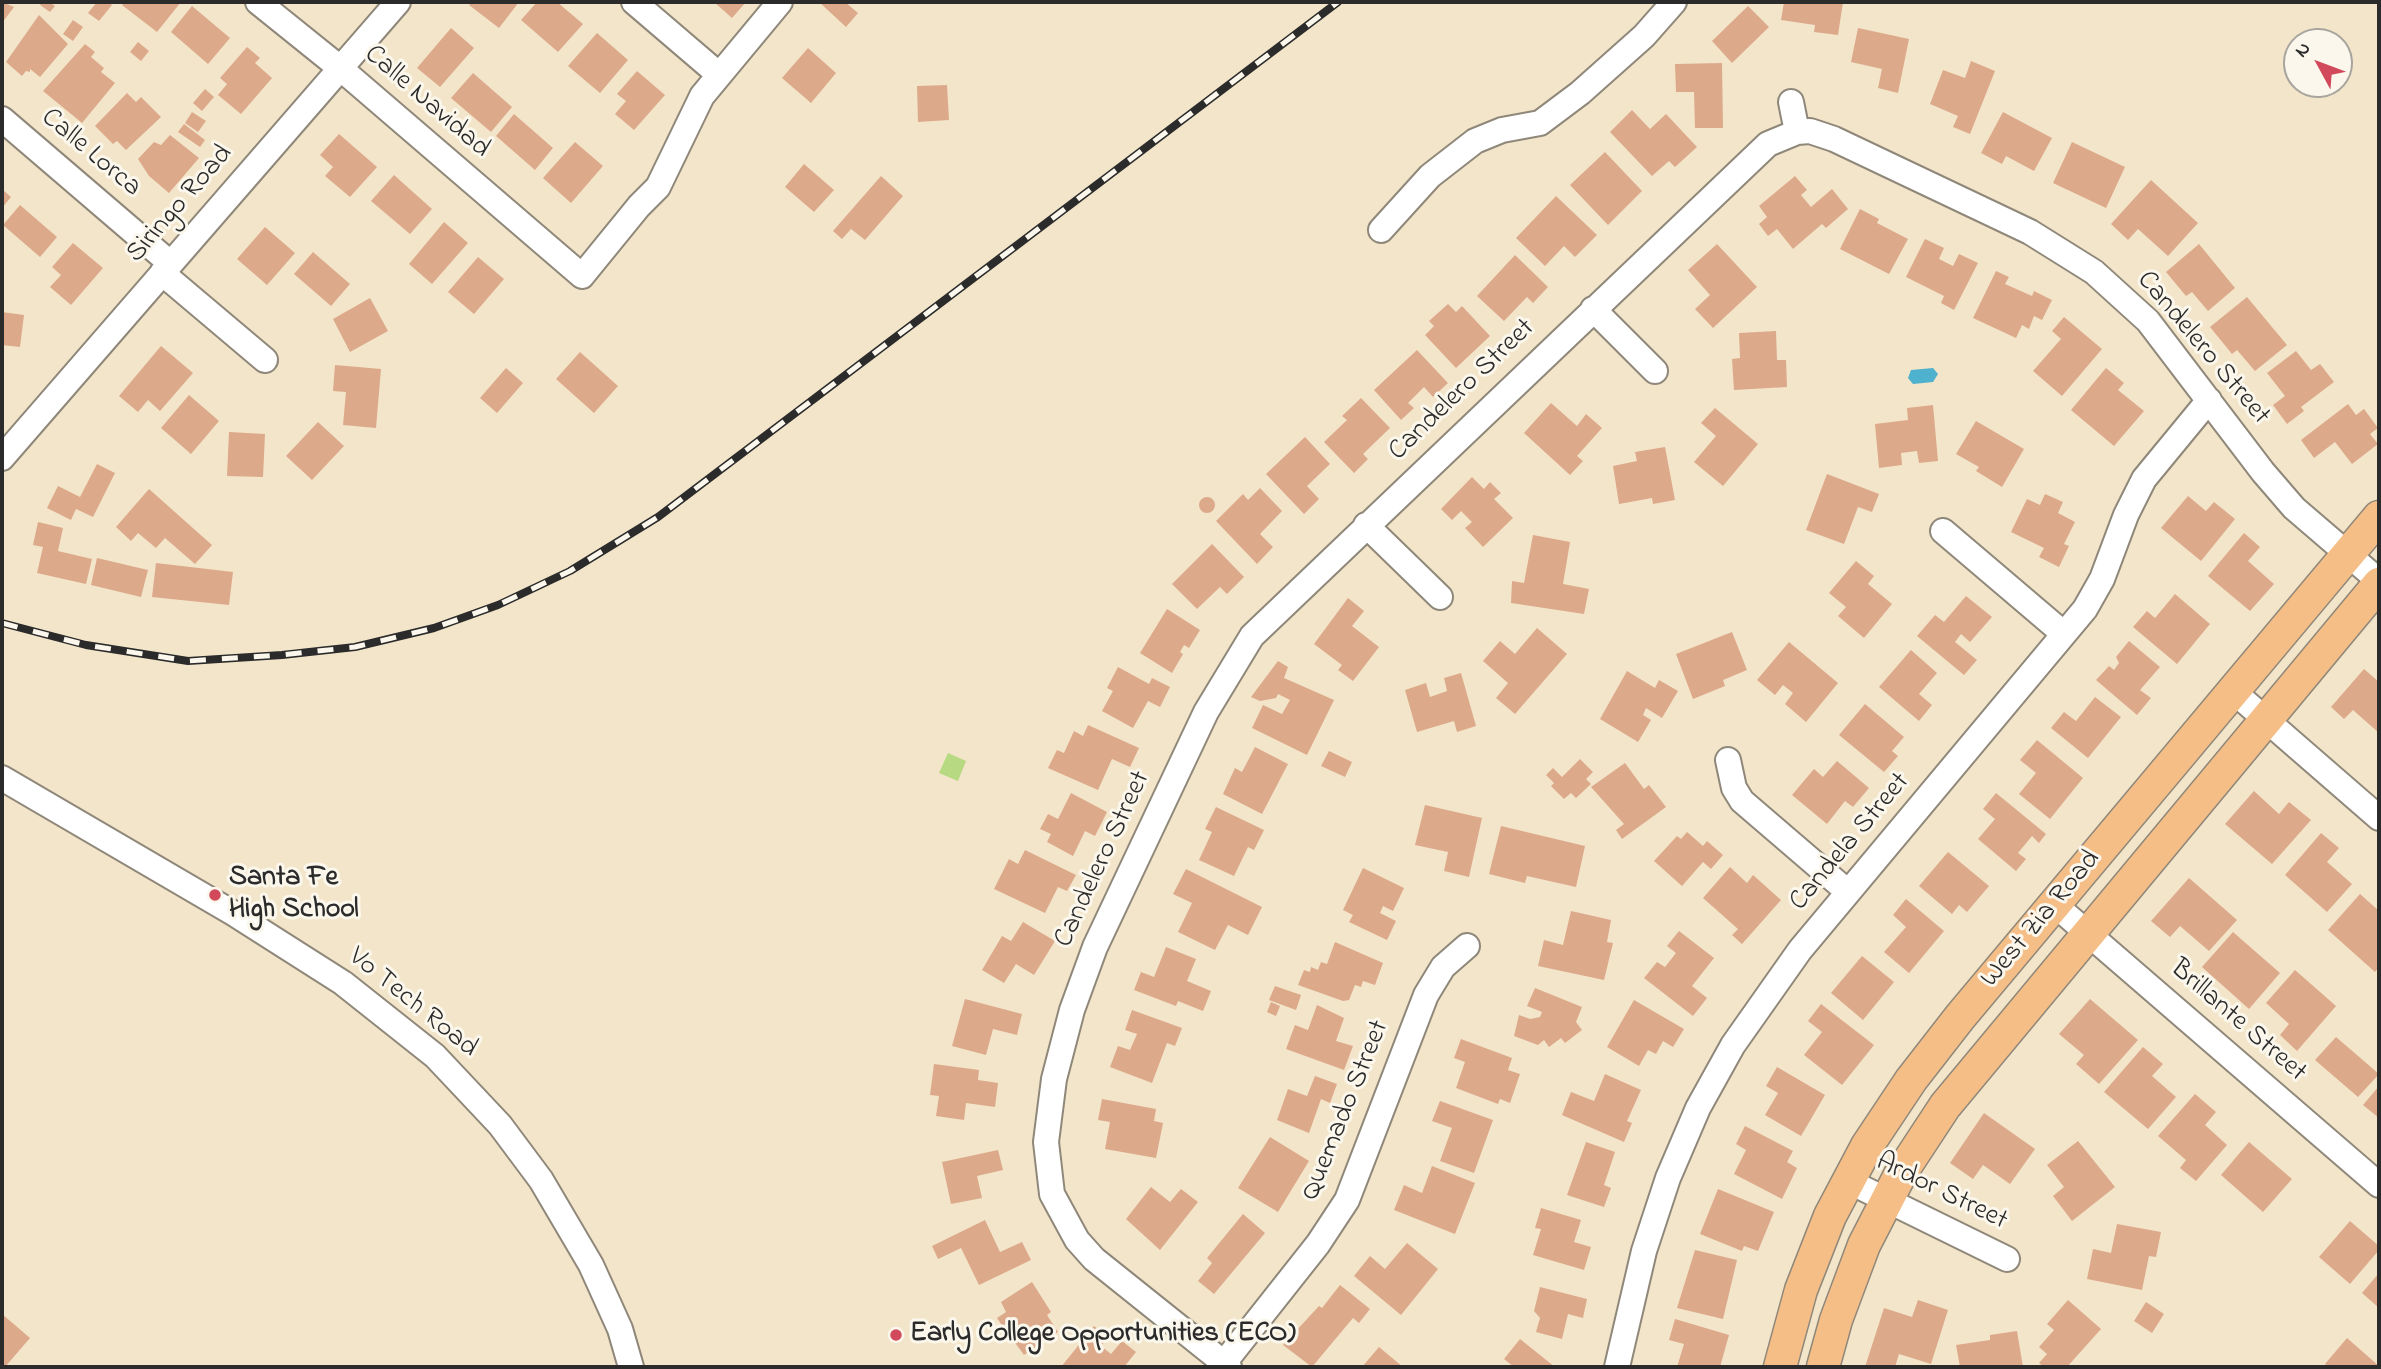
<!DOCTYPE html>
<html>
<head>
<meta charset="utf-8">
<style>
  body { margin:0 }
  #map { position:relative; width:2381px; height:1369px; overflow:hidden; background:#f3e5c9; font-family:"Indie Flower",sans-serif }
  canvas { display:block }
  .frame { position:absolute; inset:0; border:4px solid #2b2b2b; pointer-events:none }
  .north { position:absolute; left:2283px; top:28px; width:70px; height:70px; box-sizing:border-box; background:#fbf7ec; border:2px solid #a8a59f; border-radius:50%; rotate:311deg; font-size:19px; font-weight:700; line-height:28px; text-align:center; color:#2b2b2b }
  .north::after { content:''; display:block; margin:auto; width:24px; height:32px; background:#d1495b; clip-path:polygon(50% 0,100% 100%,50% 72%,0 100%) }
</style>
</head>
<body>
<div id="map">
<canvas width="2381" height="1369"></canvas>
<div class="frame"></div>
<div class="north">N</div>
</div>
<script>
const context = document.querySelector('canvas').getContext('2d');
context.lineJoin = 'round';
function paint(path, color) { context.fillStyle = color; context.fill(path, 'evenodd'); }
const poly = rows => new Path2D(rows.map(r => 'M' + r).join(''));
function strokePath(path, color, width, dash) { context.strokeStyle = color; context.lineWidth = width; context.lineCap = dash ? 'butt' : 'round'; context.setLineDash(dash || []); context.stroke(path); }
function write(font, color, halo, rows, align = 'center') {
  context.font = font + ' "Indie Flower",sans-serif'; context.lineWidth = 6; context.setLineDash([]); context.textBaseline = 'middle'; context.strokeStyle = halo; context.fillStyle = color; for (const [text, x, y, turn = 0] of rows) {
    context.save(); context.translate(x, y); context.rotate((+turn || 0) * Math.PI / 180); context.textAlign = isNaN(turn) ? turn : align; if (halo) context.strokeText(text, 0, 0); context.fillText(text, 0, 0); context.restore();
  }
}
const green = poly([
  [948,753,966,761,958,781,939,773]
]);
const water = poly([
  [1933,368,1938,374,1933,382,1913,384,1908,378,1911,370]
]);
const building = poly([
  [2,2,14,7,2,23],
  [42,2,49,2,55,6,50,12,40,5],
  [97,2,108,2,112,5,99,21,88,13],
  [125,2,181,2,157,32,122,5],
  [472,2,519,2,499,28,469,5],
  [537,2,557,2,583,24,558,52,521,20],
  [714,2,746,2,732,18],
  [819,2,845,2,858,13,846,27],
  [1784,2,1843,2,1838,35,1814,32,1815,25,1781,20],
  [192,6,230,38,208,64,171,32],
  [1748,6,1769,27,1732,63,1712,41],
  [39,15,68,44,40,77,30,69,30,72,26,71,22,76,6,62],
  [73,20,83,27,73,41,63,34],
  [451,28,474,48,440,87,417,68],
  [1858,28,1909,39,1898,93,1878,88,1882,69,1851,62],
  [597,33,628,60,600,93,568,66],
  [138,42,149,51,141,61,130,52],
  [85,44,95,52,91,57,104,68,101,72,115,83,82,123,43,91],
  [247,47,260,58,255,63,272,78,241,114,218,95,227,84,220,78],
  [808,48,836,73,811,103,782,78],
  [1971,61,1995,71,1970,134,1953,127,1958,116,1930,104,1943,70,1965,78],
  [1722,63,1723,128,1695,128,1694,92,1676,92,1675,64],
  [637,71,665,95,634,130,615,114,626,101,617,94],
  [473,73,512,107,491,132,451,98],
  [947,85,949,120,918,122,917,86],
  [205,89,214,97,202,111,193,103],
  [127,93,136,102,141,97,161,117,126,150,117,141,113,144,95,126],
  [1632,110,1650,129,1666,114,1697,147,1675,167,1669,161,1652,176,1610,132],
  [192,112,206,121,198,132,185,123],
  [2003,112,2052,138,2034,171,2006,156,2002,164,1981,153],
  [514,114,553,148,535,170,496,136],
  [184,124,205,140,200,147,178,132],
  [339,134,377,167,350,197,325,176,333,167,320,155],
  [170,135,199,158,169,193,149,176,138,159,154,142,161,145],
  [575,142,603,166,571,203,543,178],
  [2072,142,2125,167,2106,208,2053,183],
  [1605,152,1642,191,1608,225,1570,185],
  [804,164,834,190,814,212,785,187],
  [394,175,432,209,410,234,371,201],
  [881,176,903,196,865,240,851,229,842,239,833,231],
  [1795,176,1807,190,1801,195,1811,207,1832,189,1848,209,1826,228,1822,224,1793,249,1777,229,1768,236,1759,224,1767,217,1759,206],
  [2151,180,2198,223,2168,256,2138,229,2128,240,2111,224],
  [2,189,11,197,2,208],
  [1556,196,1597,235,1575,257,1564,246,1545,266,1516,238],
  [20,205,57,237,40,257,3,225],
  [1860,209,1879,219,1877,223,1908,239,1889,274,1840,249],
  [444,222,468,243,432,284,409,264],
  [265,227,295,253,267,285,237,259],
  [1925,239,1944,248,1939,259,1953,266,1959,254,1978,263,1954,310,1941,303,1944,296,1906,277],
  [73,243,103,268,71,305,50,287,61,275,52,267],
  [1717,244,1757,287,1713,328,1695,309,1710,295,1688,270],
  [2199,244,2235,288,2208,311,2192,292,2186,296,2166,272],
  [313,252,350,284,331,306,294,274],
  [1515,255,1548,287,1533,303,1527,297,1504,321,1477,296],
  [478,257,504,279,474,314,448,292],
  [1996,271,2009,277,2005,284,2032,296,2034,291,2052,300,2042,320,2034,316,2029,329,2022,325,2016,338,1973,318],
  [2247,297,2287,345,2255,371,2237,350,2232,354,2210,327],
  [370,298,388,331,350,352,333,319],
  [1448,304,1456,312,1462,306,1490,336,1456,368,1425,335,1434,326,1429,321],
  [2,312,24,315,20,347,2,345],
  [2064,317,2102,349,2062,396,2033,371,2061,339,2052,331],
  [1776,331,1777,360,1786,360,1787,387,1734,390,1732,359,1740,358,1739,333],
  [161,346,193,373,160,411,148,400,138,412,119,396],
  [1417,350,1448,383,1433,397,1424,387,1408,403,1414,408,1401,420,1374,390],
  [2296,351,2311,370,2320,364,2334,382,2301,407,2304,411,2287,424,2273,405,2285,396,2267,373],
  [580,352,618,386,594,413,556,379],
  [335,365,381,369,376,428,343,425,346,392,333,391],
  [506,368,523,383,497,413,480,398],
  [2106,368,2124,383,2118,390,2144,411,2114,446,2071,410],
  [189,395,219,421,191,454,161,428],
  [1361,398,1390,428,1363,454,1368,459,1354,473,1324,442,1347,420,1342,416],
  [1551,403,1577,426,1586,414,1602,428,1577,456,1583,461,1570,475,1524,433],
  [2348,404,2356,415,2364,409,2378,428,2370,434,2378,444,2352,464,2335,442,2314,458,2301,440],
  [1933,405,1938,461,1919,463,1917,451,1901,453,1902,465,1879,468,1875,424,1908,420,1907,408],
  [1715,408,1758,444,1723,486,1694,462,1716,436,1701,423],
  [1976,421,2024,449,2002,487,1976,471,1979,467,1956,454],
  [318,422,344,446,312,480,286,456],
  [229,432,265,434,263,477,227,476],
  [1305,437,1330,464,1307,486,1319,499,1304,514,1266,474],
  [1665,447,1675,500,1653,504,1652,498,1619,504,1613,466,1637,461,1635,452],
  [97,464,115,473,93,517,76,509,71,520,47,508,58,486,80,497],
  [1827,474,1879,494,1872,512,1858,507,1844,544,1806,530],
  [1472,477,1484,489,1490,482,1501,493,1494,499,1513,518,1483,547,1465,528,1472,522,1461,511,1452,520,1441,509],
  [1260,488,1282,511,1260,534,1273,547,1257,564,1216,521,1243,494,1248,500],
  [149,489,212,545,195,564,165,538,156,548,138,533,131,541,116,527],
  [2045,494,2063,502,2058,513,2075,522,2064,544,2069,546,2059,567,2039,557,2044,548,2011,532,2027,499,2040,505],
  [2188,496,2206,511,2214,502,2235,519,2201,561,2161,528],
  '1199 505a8 8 0 1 1 16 0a8 8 0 1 1-16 0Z',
  [38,522,63,528,58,551,92,559,86,584,37,573,43,547,33,545],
  [2244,533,2260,547,2248,561,2274,584,2250,611,2208,576],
  [1533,535,1570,542,1563,584,1589,589,1584,614,1511,603,1512,581,1524,583],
  [1212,544,1244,577,1227,594,1220,587,1197,609,1172,584],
  [97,558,148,570,141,597,91,585],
  [1856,561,1874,576,1868,584,1892,604,1864,638,1838,616,1846,607,1829,593],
  [156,563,233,572,229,605,152,597],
  [2175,594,2210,624,2177,664,2133,627,2147,611,2155,618],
  [1966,596,1992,617,1970,642,1961,634,1955,642,1977,660,1964,675,1917,636,1935,615,1944,622],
  [1348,598,1364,611,1352,626,1379,647,1353,681,1338,670,1342,665,1314,644],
  [1167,609,1200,630,1189,648,1184,645,1180,652,1183,654,1172,673,1140,653],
  [1537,628,1567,654,1515,714,1496,698,1508,683,1483,661,1500,641,1515,654],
  [1732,632,1747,670,1723,680,1725,686,1693,699,1676,654],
  [2129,641,2160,667,2140,690,2151,698,2137,715,2096,680,2109,666,2114,670,2119,663,2116,657],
  [1789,642,1838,683,1806,722,1785,704,1793,693,1783,685,1775,695,1757,680],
  [1911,650,1937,673,1919,694,1932,705,1919,721,1879,687],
  [1278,661,1288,667,1284,678,1334,700,1307,755,1252,728,1263,705,1282,714,1290,700,1278,694,1276,698,1260,701,1251,697],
  [1118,667,1149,684,1152,678,1170,687,1160,707,1148,701,1133,728,1102,711,1113,691,1107,688],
  [2364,669,2379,682,2379,733,2353,710,2344,719,2331,707],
  [1627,671,1655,688,1659,680,1678,691,1662,718,1646,708,1643,715,1651,720,1638,742,1600,719],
  [1461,673,1476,726,1457,732,1454,721,1417,732,1405,690,1426,683,1430,697,1447,691,1444,678],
  [2095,697,2121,717,2088,758,2051,728,2064,712,2076,721],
  [1865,704,1904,737,1892,751,1898,756,1884,772,1839,735],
  [1088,725,1139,748,1130,767,1112,759,1098,790,1048,768,1057,750,1064,753,1074,731,1083,736],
  [2037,740,2083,778,2050,819,2019,794,2036,773,2020,760],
  [1255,747,1288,764,1262,814,1223,794,1235,768,1242,772],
  [1329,751,1352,762,1345,777,1321,766],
  [1580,759,1593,772,1586,779,1591,784,1576,798,1571,793,1564,799,1551,786,1554,783,1546,775,1553,768,1562,777],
  [1837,761,1869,788,1853,807,1845,801,1827,824,1792,795,1814,769,1823,777],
  [1625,763,1644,789,1649,785,1666,807,1622,839,1616,830,1624,824,1591,787],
  [2254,791,2279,814,2289,802,2311,820,2272,864,2225,824],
  [1071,793,1107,812,1095,836,1085,831,1073,856,1047,842,1051,834,1040,829,1048,814,1058,819],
  [1996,793,2046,834,2039,843,2032,836,2018,853,2026,859,2016,871,1978,839,1995,819,1983,809],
  [1425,805,1482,818,1469,877,1444,871,1448,852,1415,845],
  [1216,807,1264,830,1254,850,1248,847,1234,876,1199,860,1212,832,1205,829],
  [1501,826,1585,846,1576,887,1527,876,1525,883,1489,874],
  [1687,832,1703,846,1707,841,1723,855,1711,869,1703,862,1682,886,1654,861,1677,836,1681,839],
  [2321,833,2339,848,2327,862,2352,884,2327,912,2285,875],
  [1025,850,1076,875,1067,891,1058,887,1045,913,994,889,1009,859,1018,864],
  [1948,852,1989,886,1967,912,1959,905,1952,914,1919,886],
  [1730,867,1747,883,1753,875,1781,900,1742,944,1732,935,1738,929,1703,898],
  [1363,868,1404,888,1393,911,1383,906,1380,913,1396,921,1387,940,1349,922,1353,915,1343,910],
  [1186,869,1262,907,1248,935,1228,925,1215,950,1178,932,1192,903,1173,894],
  [2189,878,2237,920,2209,951,2180,926,2170,937,2151,921],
  [2360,894,2379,911,2379,967,2375,972,2328,930],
  [1906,899,1944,931,1909,973,1884,952,1906,927,1893,915],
  [1571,911,1611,920,1607,942,1613,943,1604,980,1538,966,1544,940,1563,945],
  [1023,922,1055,941,1034,975,1016,964,1004,983,982,970,1002,936,1011,941],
  [1679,931,1714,958,1692,986,1707,998,1693,1016,1644,978,1657,962,1665,967,1676,953,1667,946],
  [2233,932,2280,973,2249,1009,2202,967],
  [1335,942,1383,963,1375,985,1363,981,1361,987,1355,985,1349,1000,1343,1001,1298,985,1304,970,1310,972,1311,967,1318,970,1321,962,1327,964],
  [1166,947,1196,959,1187,981,1211,991,1203,1011,1178,1001,1176,1006,1134,990,1141,972,1154,977],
  [1862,956,1894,982,1863,1020,1831,993],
  [2295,970,2336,1006,2297,1051,2280,1035,2289,1024,2266,1003],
  [1275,986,1301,995,1296,1010,1269,1000],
  [1535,988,1582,1007,1576,1022,1582,1030,1565,1043,1561,1038,1549,1047,1544,1040,1538,1045,1514,1036,1519,1015,1530,1019,1540,1017,1542,1012,1527,1006],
  [965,999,1022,1014,1017,1035,993,1029,986,1055,952,1046],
  [2090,999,2138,1040,2099,1084,2076,1064,2084,1055,2059,1034],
  [1634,1000,1684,1029,1673,1047,1663,1041,1656,1054,1648,1050,1639,1066,1607,1047],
  [1271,1002,1280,1006,1276,1016,1267,1012],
  [1821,1004,1874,1045,1842,1085,1804,1055,1822,1032,1808,1021],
  [1317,1005,1344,1018,1336,1041,1353,1046,1344,1070,1286,1049,1295,1025,1308,1030],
  [1132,1010,1182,1028,1175,1046,1167,1043,1152,1083,1110,1067,1118,1046,1130,1050,1137,1034,1125,1030],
  [2336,1037,2379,1074,2358,1097,2315,1060],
  [1461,1039,1512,1058,1508,1070,1520,1074,1510,1103,1500,1099,1498,1104,1456,1088,1465,1062,1454,1058],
  [2143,1047,2163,1064,2152,1076,2176,1097,2148,1129,2104,1092],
  [934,1064,979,1070,978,1080,998,1083,995,1107,966,1103,964,1120,936,1116,939,1096,930,1095],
  [1777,1067,1825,1095,1801,1136,1765,1115,1778,1093,1766,1086],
  [1605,1074,1641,1090,1627,1121,1632,1123,1624,1142,1562,1115,1571,1092,1594,1101],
  [1315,1076,1337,1084,1330,1103,1321,1099,1309,1133,1277,1120,1288,1089,1307,1096],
  [2379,1086,2379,1118,2363,1105],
  [2195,1094,2216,1112,2205,1125,2227,1145,2196,1181,2180,1168,2186,1160,2158,1136],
  [1102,1099,1156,1109,1154,1121,1163,1123,1156,1158,1105,1149,1110,1122,1098,1120],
  [1440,1101,1493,1120,1474,1173,1440,1161,1452,1128,1432,1121],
  [1984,1113,2035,1149,2010,1184,1983,1165,1973,1179,1950,1163],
  [1745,1126,1793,1151,1787,1162,1797,1168,1782,1199,1734,1174,1746,1150,1736,1144],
  [1270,1137,1309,1161,1278,1212,1238,1188],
  [2078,1141,2115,1187,2072,1221,2053,1196,2064,1187,2047,1165],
  [1586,1142,1615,1152,1604,1185,1611,1188,1604,1207,1567,1195],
  [2249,1142,2292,1179,2263,1212,2221,1175],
  [998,1150,1003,1170,977,1176,982,1198,951,1204,942,1162],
  [1432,1166,1475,1183,1455,1234,1394,1210,1404,1185,1422,1193],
  [1151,1187,1170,1202,1181,1189,1198,1202,1160,1250,1126,1219],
  [1718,1189,1774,1212,1758,1251,1744,1246,1742,1251,1700,1234],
  [1541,1208,1581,1220,1574,1242,1591,1247,1584,1270,1533,1255,1541,1229,1535,1228],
  [1243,1214,1265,1233,1214,1294,1198,1281,1212,1263,1207,1258],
  [985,1220,1000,1252,1022,1242,1031,1260,979,1285,961,1248,938,1259,932,1246],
  [2350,1221,2379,1246,2379,1250,2350,1284,2319,1257],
  [2117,1224,2161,1232,2156,1257,2149,1256,2142,1290,2087,1279,2093,1249,2111,1253],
  [1407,1243,1438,1269,1401,1315,1354,1276,1370,1256,1385,1269],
  [1695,1250,1737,1260,1723,1319,1677,1308],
  [2379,1273,2379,1308,2362,1293],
  [1032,1282,1051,1312,1047,1315,1058,1332,1024,1355,1013,1340,1021,1335,1015,1325,1005,1330,997,1318,1006,1312,1001,1302],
  [1340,1285,1370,1309,1359,1323,1353,1318,1312,1367,1283,1345,1319,1306,1322,1308],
  [1540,1287,1587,1299,1583,1318,1568,1314,1562,1339,1536,1332,1540,1318,1534,1311],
  [1918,1300,1948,1310,1931,1364,1899,1354,1895,1367,1865,1367,1884,1308,1912,1317],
  [2068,1300,2101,1329,2067,1367,2044,1367,2039,1363,2047,1354,2039,1347,2054,1330,2047,1324],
  [2146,1302,2164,1314,2152,1333,2134,1321],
  [2,1314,30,1338,5,1367,2,1367],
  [1675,1319,1729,1335,1720,1367,1677,1367,1684,1344,1669,1340],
  [1094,1326,1108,1337,1101,1346,1111,1354,1122,1341,1136,1352,1124,1367,1061,1367],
  [2017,1331,2023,1367,1960,1367,1956,1345,1990,1340,1990,1335],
  [2347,1338,2379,1366,2379,1367,2329,1367,2325,1364],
  [1520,1339,1555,1367,1514,1367,1504,1359],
  [1379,1347,1403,1367,1362,1367]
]);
const minor = poly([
  [258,2,340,68,582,276,639,206,658,187,702,96,780,2],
  [634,2,717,73],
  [1791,102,1797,132],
  [2,119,170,263],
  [1381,230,1430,176,1475,141,1502,130,1540,123,1580,93,1644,36,1674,2],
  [162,273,265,360],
  [1593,309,1655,371],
  [2,458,398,2],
  [1366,525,1440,597],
  [1943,531,2064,634],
  [2234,692,2379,818],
  [1728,760,1734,788,1742,801,1848,892],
  [2,778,233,913,343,983,435,1056,500,1125,541,1180,591,1265,620,1329,631,1367],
  [2055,905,2379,1185],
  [1848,1181,2007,1259],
  [1224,1363,1318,1244,1347,1200,1426,995,1443,967,1467,946],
  [1229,1367,1094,1259,1077,1240,1052,1194,1046,1142,1054,1079,1072,1010,1095,947,1206,712,1252,636,1768,144,1797,132,1810,131,1834,139,2030,232,2094,272,2148,321,2263,472,2294,508,2379,581],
  [1617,1367,1644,1251,1668,1178,1698,1108,1733,1045,1800,950,2085,609,2102,579,2126,515,2144,479,2209,400]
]);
const major = poly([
  [1780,1367,1801,1290,1830,1216,1867,1146,1911,1080,1960,1017,2379,517],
  [1823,1367,1836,1320,1864,1245,1901,1173,1945,1106,2379,584]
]);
const rail = poly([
  [2,623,86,645,188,661,282,655,355,647,434,628,498,605,570,571,658,517,1338,2]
]);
const markers = [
  [215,895,7,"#d1495b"],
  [896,1335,7,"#d1495b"]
];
const streetNames = [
  ["Calle Navidad",426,103,41],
  ["Calle Lorca",90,154,40],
  ["Siringo Road",181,205,-49],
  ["Candelero Street",2202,349,50],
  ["Candelero Street",1463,391,-44],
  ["Candela Street",1851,843,-50],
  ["Candelero Street",1104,860,-65],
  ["West Zia Road",2042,920,-50],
  ["Vo Tech Road",412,1004,39],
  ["Brillante Street",2237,1022,41],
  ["Quemado Street",1347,1111,-68],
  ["Ardor Street",1941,1193,26]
];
const poiNames = [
  ["Santa Fe",229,879],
  ["High School",229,911],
  ["Early College Opportunities (ECO)",910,1335]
];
paint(green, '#b6d981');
paint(water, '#4eb1cd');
paint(building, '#dda98b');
strokePath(minor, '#8f887a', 28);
strokePath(major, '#8f887a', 35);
strokePath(minor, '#fff', 24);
strokePath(major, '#f6be87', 32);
strokePath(rail, '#2b2b2b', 8);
strokePath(rail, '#fbf7ec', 5, [16]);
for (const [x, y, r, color] of markers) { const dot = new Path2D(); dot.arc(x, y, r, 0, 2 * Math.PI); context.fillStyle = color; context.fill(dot); strokePath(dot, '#fbf7ec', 2.5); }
write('28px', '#2b2b2b', '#fbf7ec', streetNames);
write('bold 28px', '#2b2b2b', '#fbf7ec', poiNames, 'left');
</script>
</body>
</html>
